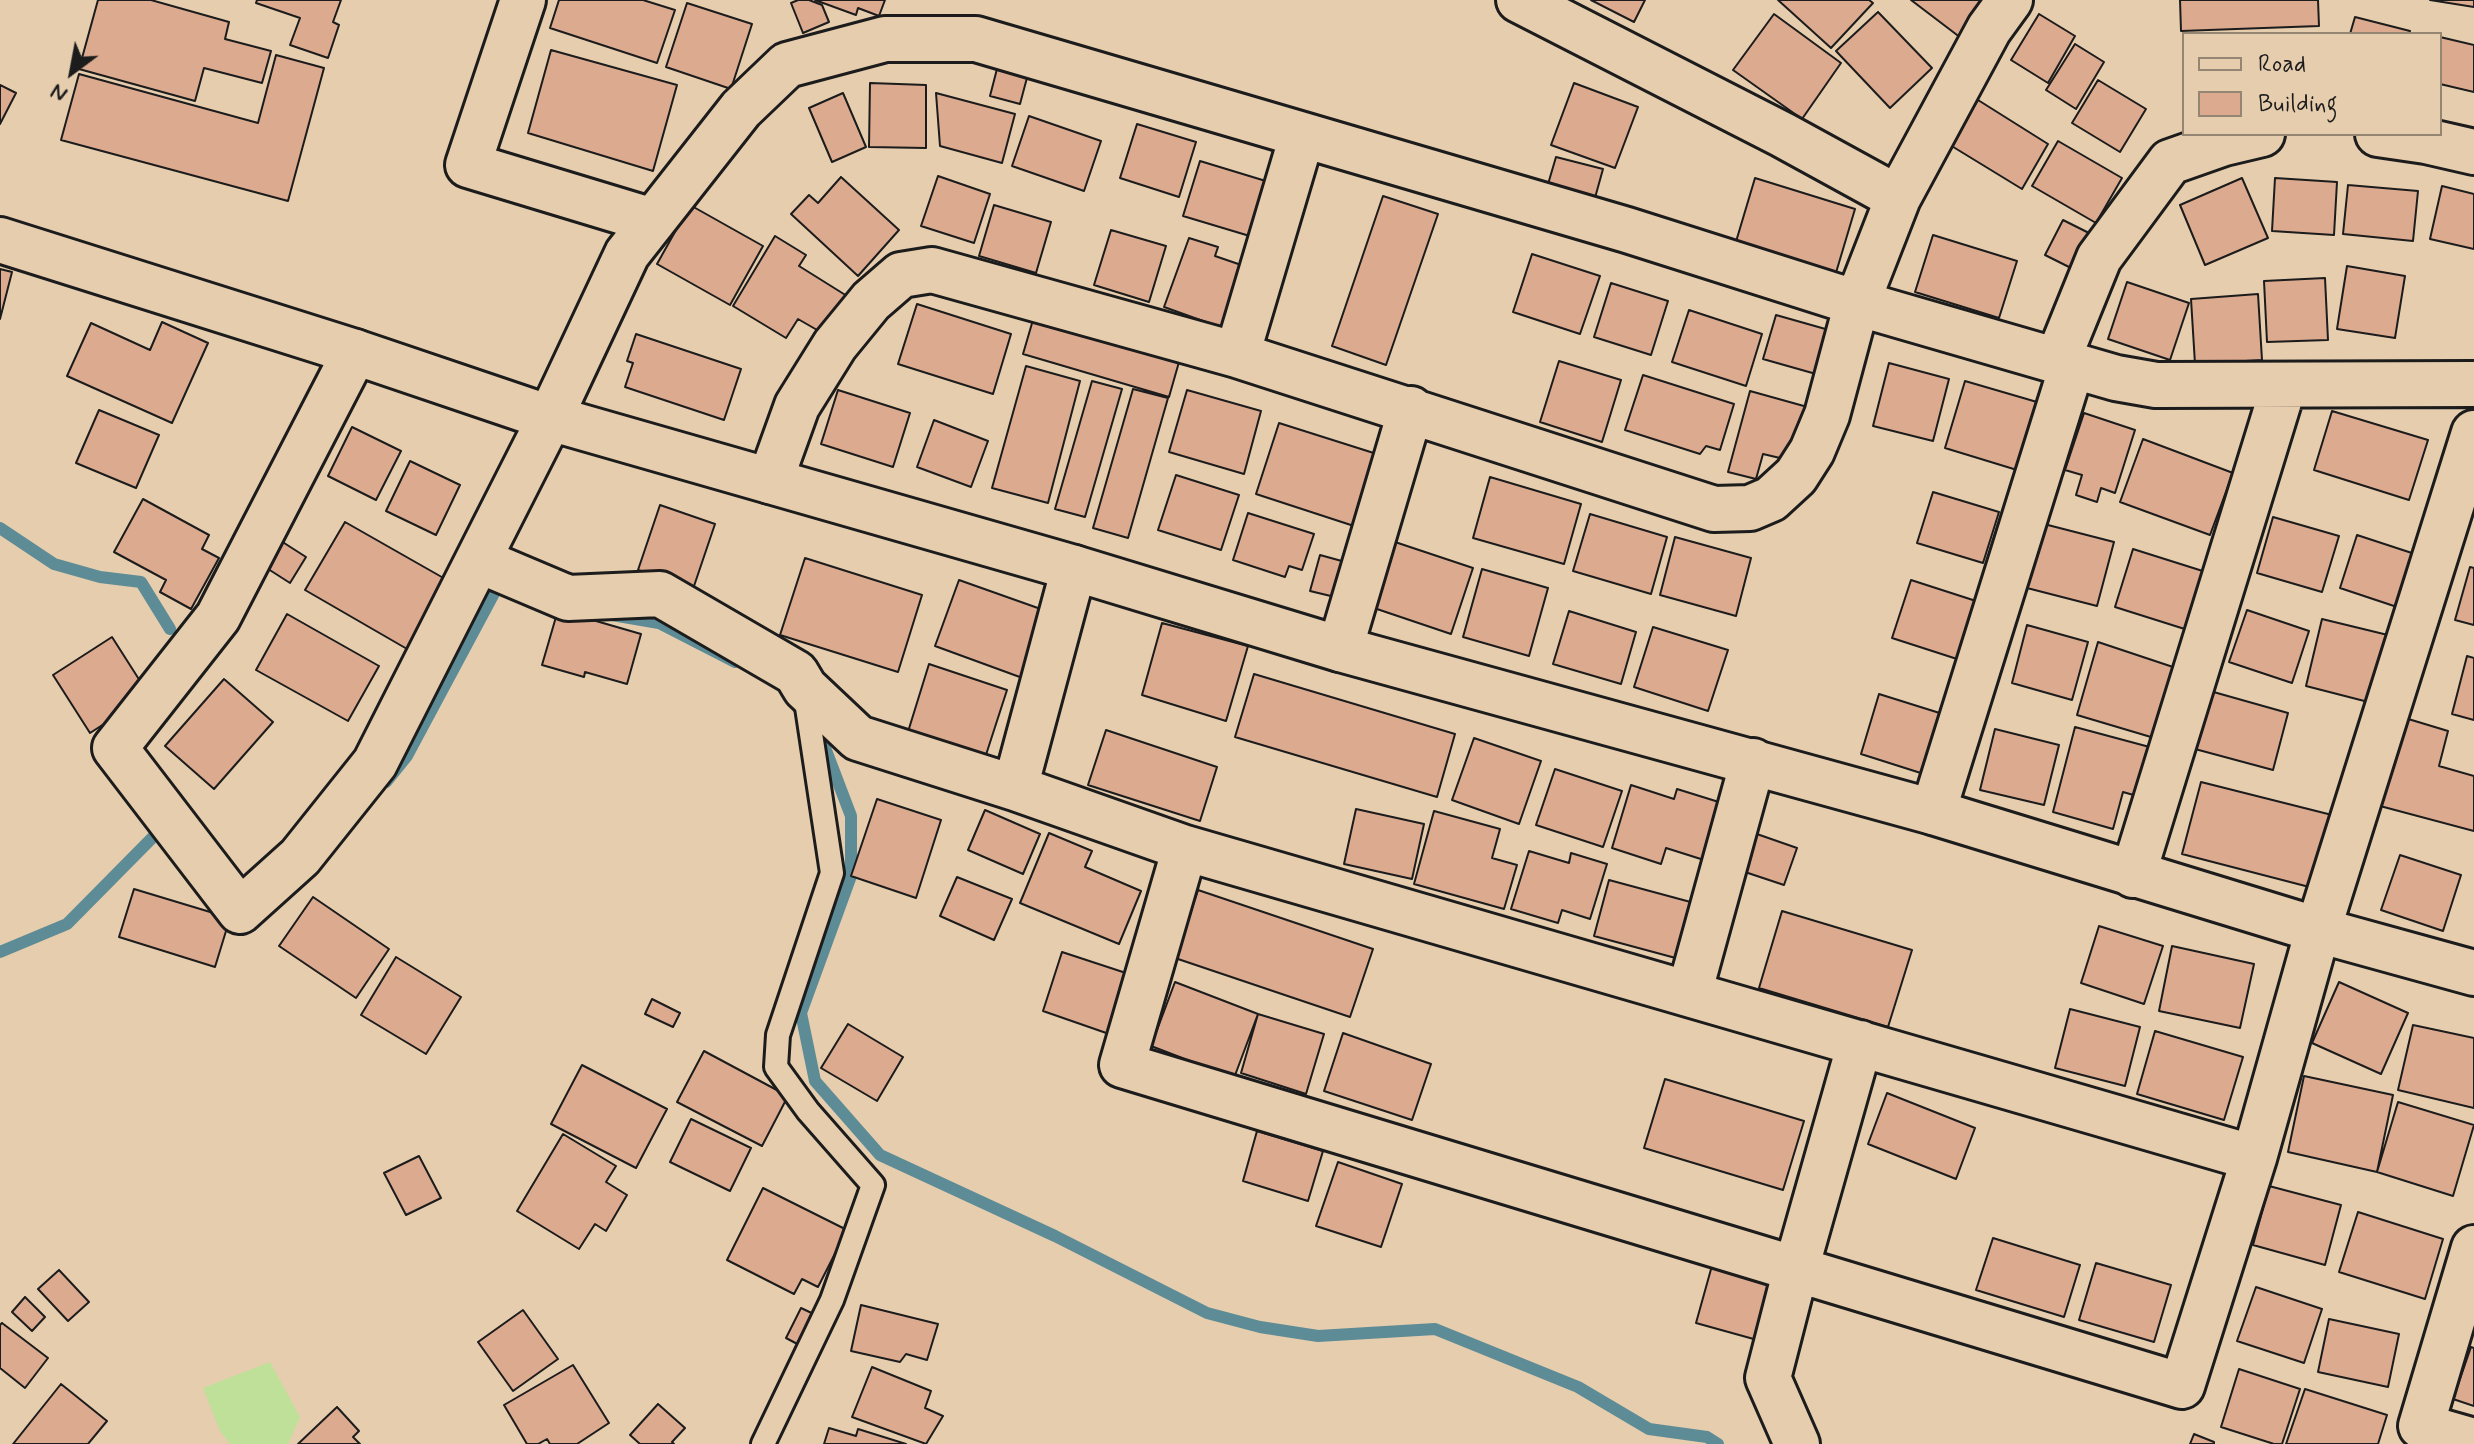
<!DOCTYPE html>
<html>
<head>
<meta charset="utf-8">
<style>
  body { margin:0 }
  #map { position:relative; width:2474px; height:1444px; overflow:hidden; background:#e6cdae; font-family:Mynerve,sans-serif }
  canvas { display:block }
  .legend { position:absolute; left:2182px; top:32px; width:260px; height:104px; box-sizing:border-box; background:#e6cdae; border:2px solid #958674; margin:0; padding:10px 14px; list-style:none; font-size:24px; color:#1c1c1c }
  .legend li { display:flex; align-items:center; gap:16px; height:40px }
  .legend b { width:40px; border:2px solid #958674 }
  .north { position:absolute; left:32px; top:32px; width:80px; height:80px; -webkit-text-stroke:6px #e6cdae; paint-order:stroke; rotate:212deg; font-size:22px; font-weight:700; line-height:32px; text-align:center; color:#1c1c1c }
  .north::after { content:''; display:block; margin:auto; width:28px; height:36px; background:#1c1c1c; clip-path:polygon(50% 0,100% 100%,50% 72%,0 100%) }
</style>
</head>
<body>
<div id="map">
<canvas width="2474" height="1444"></canvas>
<ul class="legend">
<li><b style="height:10px;background:#e6cdae"></b>Road</li>
<li><b style="height:22px;background:#dcaa8f"></b>Building</li>
</ul>
<div class="north">N</div>
</div>
<script>
const context = document.querySelector('canvas').getContext('2d');
context.lineJoin = 'round';
function paint(path, color) { context.fillStyle = color; context.fill(path, 'evenodd'); }
const poly = rows => new Path2D(rows.map(r => 'M' + r).join(''));
function strokePath(path, color, width, dash) { context.strokeStyle = color; context.lineWidth = width; context.lineCap = dash ? 'butt' : 'round'; context.setLineDash(dash || []); context.stroke(path); }
const green = poly([
  [270,1362,300,1417,288,1444,230,1444,220,1431,203,1388]
]);
const stream = poly([
  [0,528,54,564,100,577,141,582,170,629],
  [612,615,659,623,735,662],
  [819,732,851,816,851,876,801,1013,815,1081,880,1155,1055,1236,1207,1313,1260,1327,1318,1336,1435,1329,1578,1387,1649,1429,1707,1437,1718,1444],
  [386,782,407,756,498,586,505,584],
  [0,952,67,924,158,832]
]);
const building = poly([
  [98,0,151,0,229,22,225,39,271,51,262,83,204,68,195,101,79,69,98,0],
  [257,0,341,0,333,22,339,25,328,58,290,45,300,18,256,3,257,0],
  [559,0,643,0,675,10,657,63,550,28,559,0],
  [798,0,809,0,822,5,829,22,803,33,791,3,798,0],
  [815,0,885,0,879,16,858,8,856,15,815,0],
  [1591,0,1645,0,1634,22,1591,0],
  [1778,0,1869,0,1873,3,1831,48,1778,0],
  [1911,0,1990,0,1961,38,1911,0],
  [2180,0,2318,0,2319,26,2181,31,2180,0],
  [2430,0,2474,0,2474,7,2430,0],
  [687,3,752,24,731,89,666,67,687,3],
  [1878,12,1932,68,1890,108,1836,51,1878,12],
  [1774,14,1841,63,1802,119,1733,70,1774,14],
  [2039,14,2075,36,2048,83,2011,60,2039,14],
  [2355,17,2410,31,2409,34,2350,34,2355,17],
  [2440,37,2474,45,2474,92,2440,84,2440,37],
  [2075,44,2104,62,2076,109,2046,90,2075,44],
  [551,50,677,85,653,171,528,133,551,50],
  [276,55,324,68,288,201,61,140,79,74,258,123,276,55],
  [998,65,1028,74,1020,104,990,96,998,65],
  [2098,80,2146,109,2120,152,2072,123,2098,80],
  [870,83,926,85,926,148,869,147,870,83],
  [1574,83,1638,107,1615,168,1551,145,1574,83],
  [0,85,16,93,0,124,0,85],
  [843,93,866,147,832,162,809,108,843,93],
  [936,93,1015,114,1002,163,940,146,936,93],
  [1978,100,2048,144,2022,189,1950,145,1978,100],
  [1029,116,1101,141,1084,191,1012,166,1029,116],
  [1137,124,1196,142,1179,197,1120,178,1137,124],
  [2058,141,2122,178,2096,223,2032,186,2058,141],
  [1556,157,1603,169,1593,205,1546,191,1556,157],
  [1200,161,1269,182,1253,237,1183,216,1200,161],
  [938,176,990,194,974,243,921,226,938,176],
  [841,177,899,230,858,276,791,214,809,195,818,203,841,177],
  [1755,178,1855,209,1835,276,1735,245,1755,178],
  [2242,178,2268,238,2205,265,2180,205,2242,178],
  [2275,178,2337,182,2334,235,2272,231,2275,178],
  [2348,185,2418,191,2413,241,2343,234,2348,185],
  [2442,186,2474,194,2474,249,2430,239,2442,186],
  [1383,196,1438,214,1386,365,1332,346,1383,196],
  [690,205,763,246,730,305,657,264,690,205],
  [994,205,1051,222,1036,273,979,256,994,205],
  [2063,220,2095,236,2077,271,2045,255,2063,220],
  [1111,230,1166,246,1149,302,1094,285,1111,230],
  [1933,235,2017,261,1999,318,1915,292,1933,235],
  [775,236,806,255,799,266,847,296,824,334,798,319,786,338,733,306,775,236],
  [1189,238,1218,247,1215,256,1250,268,1228,330,1164,307,1189,238],
  [1532,254,1600,276,1580,334,1513,312,1532,254],
  [2347,266,2405,276,2395,338,2337,329,2347,266],
  [0,269,12,272,0,319,0,269],
  [2325,278,2328,340,2267,342,2264,281,2325,278],
  [2127,282,2189,303,2170,360,2108,339,2127,282],
  [1611,283,1668,301,1651,355,1594,337,1611,283],
  [2258,294,2262,360,2195,364,2191,299,2258,294],
  [917,304,1011,334,993,394,898,364,917,304],
  [1689,310,1762,334,1746,386,1672,362,1689,310],
  [1035,313,1181,355,1169,397,1023,354,1035,313],
  [1776,315,1836,332,1823,376,1763,359,1776,315],
  [162,322,208,343,172,423,67,376,91,323,150,350,162,322],
  [636,334,741,369,724,420,625,387,633,363,627,361,636,334],
  [1559,361,1621,380,1602,442,1540,422,1559,361],
  [1889,363,1949,379,1933,441,1873,426,1889,363],
  [1026,366,1080,381,1048,503,992,488,1026,366],
  [1643,375,1734,404,1720,450,1706,446,1700,454,1625,430,1643,375],
  [1092,381,1122,389,1085,517,1055,509,1092,381],
  [1965,381,2037,402,2017,470,1945,448,1965,381],
  [1133,389,1168,398,1128,538,1093,528,1133,389],
  [838,390,910,413,893,467,821,444,838,390],
  [1187,390,1261,411,1244,474,1169,452,1187,390],
  [1750,391,1811,408,1797,462,1763,454,1756,479,1728,472,1750,391],
  [99,410,159,435,136,488,76,463,99,410],
  [2332,411,2428,440,2409,500,2314,470,2332,411],
  [2084,413,2135,430,2115,493,2101,488,2097,502,2076,495,2082,475,2065,470,2084,413],
  [934,420,988,441,971,487,917,467,934,420],
  [1279,423,1380,455,1357,527,1256,494,1279,423],
  [352,427,401,451,376,500,328,476,352,427],
  [2143,439,2233,473,2210,535,2120,502,2143,439],
  [410,461,460,485,436,535,386,511,410,461],
  [1176,475,1239,495,1221,550,1158,530,1176,475],
  [1490,477,1581,504,1564,564,1473,538,1490,477],
  [1933,492,1999,512,1983,563,1917,543,1933,492],
  [143,499,209,535,202,549,219,558,191,609,160,592,166,580,114,552,143,499],
  [660,505,715,524,693,589,638,570,660,505],
  [1248,513,1314,534,1302,570,1289,566,1285,577,1233,560,1248,513],
  [1590,514,1667,537,1651,594,1573,571,1590,514],
  [2273,517,2339,536,2322,592,2257,573,2273,517],
  [345,522,454,584,414,653,305,590,345,522],
  [2044,524,2114,542,2097,606,2027,588,2044,524],
  [2357,535,2421,556,2403,609,2340,588,2357,535],
  [1675,537,1751,558,1736,616,1660,595,1675,537],
  [281,541,306,557,290,583,265,567,281,541],
  [1392,541,1473,568,1451,634,1371,607,1392,541],
  [2133,549,2209,573,2191,631,2115,607,2133,549],
  [1320,555,1349,563,1339,598,1310,591,1320,555],
  [805,558,922,595,898,672,780,635,805,558],
  [2470,567,2474,568,2474,625,2455,620,2470,567],
  [1482,569,1548,588,1529,656,1463,637,1482,569],
  [959,580,1052,613,1028,680,935,646,959,580],
  [1911,580,1976,601,1957,659,1892,638,1911,580],
  [558,610,641,634,627,684,585,672,584,677,542,665,558,610],
  [2247,610,2309,631,2292,683,2229,662,2247,610],
  [1569,611,1636,632,1621,684,1553,664,1569,611],
  [287,614,379,666,348,721,256,670,287,614],
  [2322,619,2392,636,2376,704,2306,686,2322,619],
  [1162,623,1248,646,1226,721,1142,695,1162,623],
  [2027,625,2088,642,2072,700,2012,683,2027,625],
  [1653,627,1728,650,1708,711,1634,687,1653,627],
  [112,637,149,695,90,733,53,675,112,637],
  [2098,642,2182,670,2161,740,2077,715,2098,642],
  [2467,656,2474,658,2474,720,2452,714,2467,656],
  [929,664,1007,690,984,761,907,735,929,664],
  [1254,674,1455,734,1437,797,1235,737,1254,674],
  [224,679,273,722,214,789,165,746,224,679],
  [2210,691,2288,713,2273,770,2195,749,2210,691],
  [1879,694,1946,715,1927,775,1861,754,1879,694],
  [2405,718,2448,731,2439,766,2474,776,2474,831,2380,806,2405,718],
  [2075,727,2157,749,2144,798,2123,792,2113,829,2053,812,2075,727],
  [1995,729,2059,745,2044,805,1980,790,1995,729],
  [1106,730,1217,767,1200,821,1088,785,1106,730],
  [1474,738,1541,761,1519,824,1452,800,1474,738],
  [1555,769,1622,791,1603,847,1536,825,1555,769],
  [2201,782,2336,816,2317,889,2182,854,2201,782],
  [1631,785,1674,799,1677,789,1722,803,1704,860,1666,848,1661,864,1612,848,1631,785],
  [877,799,941,820,916,898,851,876,877,799],
  [1356,809,1424,824,1412,879,1344,864,1356,809],
  [985,810,1040,834,1023,874,968,850,985,810],
  [1434,811,1500,829,1492,858,1517,865,1504,909,1414,884,1434,811],
  [1049,833,1092,851,1085,867,1141,891,1119,944,1020,903,1049,833],
  [1754,833,1797,848,1784,885,1742,871,1754,833],
  [1529,851,1569,863,1571,853,1607,864,1590,919,1562,910,1558,923,1511,909,1529,851],
  [2400,855,2461,875,2443,931,2381,910,2400,855],
  [957,877,1012,899,994,940,940,916,957,877],
  [1609,880,1698,904,1683,960,1594,936,1609,880],
  [134,889,230,918,215,967,119,937,134,889],
  [1198,890,1373,949,1350,1017,1175,958,1198,890],
  [313,897,389,949,356,998,279,946,313,897],
  [1782,911,1912,950,1888,1027,1759,988,1782,911],
  [2099,926,2163,946,2144,1004,2081,983,2099,926],
  [2172,946,2254,964,2240,1028,2159,1011,2172,946],
  [1062,952,1132,975,1112,1035,1043,1011,1062,952],
  [396,957,461,997,426,1054,361,1015,396,957],
  [1175,982,1258,1014,1234,1078,1151,1046,1175,982],
  [2339,982,2408,1013,2381,1074,2312,1043,2339,982],
  [652,999,680,1013,673,1027,645,1014,652,999],
  [2070,1009,2140,1027,2125,1086,2055,1068,2070,1009],
  [1258,1014,1324,1034,1306,1094,1241,1073,1258,1014],
  [848,1024,903,1057,877,1101,821,1068,848,1024],
  [2413,1025,2474,1038,2474,1108,2398,1090,2413,1025],
  [2155,1031,2243,1057,2224,1120,2137,1094,2155,1031],
  [1343,1033,1431,1064,1412,1120,1324,1091,1343,1033],
  [704,1051,788,1096,762,1146,677,1102,704,1051],
  [582,1065,667,1109,636,1168,551,1124,582,1065],
  [2304,1076,2393,1095,2377,1172,2288,1152,2304,1076],
  [1665,1079,1804,1121,1783,1190,1644,1148,1665,1079],
  [1887,1093,1975,1128,1956,1179,1868,1144,1887,1093],
  [2398,1102,2474,1125,2453,1196,2377,1172,2398,1102],
  [691,1119,751,1148,730,1191,670,1162,691,1119],
  [1257,1131,1323,1151,1308,1201,1243,1181,1257,1131],
  [563,1134,616,1166,606,1182,627,1195,606,1231,595,1224,579,1249,517,1211,563,1134],
  [419,1156,441,1198,406,1215,384,1173,419,1156],
  [1338,1162,1402,1184,1381,1247,1316,1226,1338,1162],
  [2269,1186,2341,1205,2325,1265,2253,1245,2269,1186],
  [763,1188,847,1230,818,1287,802,1279,794,1294,727,1260,763,1188],
  [2358,1212,2443,1239,2425,1299,2339,1272,2358,1212],
  [1993,1238,2080,1265,2064,1317,1976,1290,1993,1238],
  [1713,1262,1785,1281,1768,1343,1696,1323,1713,1262],
  [2096,1263,2171,1285,2154,1342,2079,1320,2096,1263],
  [59,1270,89,1302,68,1321,38,1289,59,1270],
  [2256,1287,2322,1309,2304,1363,2237,1341,2256,1287],
  [25,1297,45,1317,32,1331,12,1312,25,1297],
  [861,1305,938,1324,927,1360,906,1354,900,1362,851,1351,861,1305],
  [801,1308,818,1316,803,1347,786,1338,801,1308],
  [523,1310,558,1359,513,1391,478,1342,523,1310],
  [2329,1319,2399,1334,2388,1387,2318,1372,2329,1319],
  [2,1323,48,1358,25,1388,0,1368,0,1325,2,1323],
  [2471,1347,2474,1348,2474,1406,2453,1399,2471,1347],
  [573,1365,609,1423,577,1444,550,1444,547,1439,538,1444,527,1444,504,1405,573,1365],
  [872,1367,931,1391,925,1408,943,1416,926,1444,852,1417,872,1367],
  [2239,1369,2300,1389,2282,1444,2274,1444,2221,1427,2239,1369],
  [61,1384,107,1421,88,1444,13,1444,61,1384],
  [2305,1389,2387,1415,2378,1444,2286,1444,2305,1389],
  [658,1404,685,1428,672,1442,674,1444,640,1444,630,1435,658,1404],
  [337,1407,359,1431,353,1437,360,1444,298,1444,337,1407],
  [829,1428,856,1436,858,1429,906,1444,824,1444,829,1428],
  [2194,1434,2214,1442,2214,1444,2190,1444,2194,1434]
]);
const service = poly([
  [763,1444,832,1300,873,1185,808,1111,776,1067,778,1035,832,873,805,694]
]);
const minor = poly([
  [523,0,468,165,653,221],
  [1519,0,1783,135,1898,198],
  [2378,134,2426,141,2474,152],
  [355,352,218,617,115,748,240,911,300,857,375,763,550,418,627,254,741,109,787,65,885,39,976,39,1627,230,1857,303,2116,378,2156,385,2474,384],
  [1237,355,1302,136],
  [2058,359,2099,258,2170,162,2224,143,2262,134],
  [770,481,797,406,835,345,871,301,901,275,932,270,1237,355,1714,509,1750,508,1771,499,1796,476,1812,451,1827,415,1857,303,1898,198,1989,29,2010,0],
  [478,560,568,598,660,594,796,673,805,688,858,738,1015,788],
  [1074,568,1015,788,1185,848,1122,1065,2182,1386,2254,1158,2318,930,2474,433],
  [1340,649,1411,409],
  [1933,812,2072,366],
  [1185,848,2254,1158],
  [2133,875,2284,385],
  [1689,994,1753,761],
  [2474,1248,2421,1426,2474,1441],
  [1797,1444,1768,1378,1796,1269,1860,1043]
]);
const tertiary = poly([
  [0,240,355,352,550,418,1074,568,1340,649,1933,812,2318,930,2474,973]
]);
paint(green, '#bee099');
strokePath(stream, '#5d8c96', 12);
paint(building, '#dcaa8f');
strokePath(building, '#1c1c1c', 2);
strokePath(service, '#1c1c1c', 28);
strokePath(minor, '#1c1c1c', 50);
strokePath(tertiary, '#1c1c1c', 50);
strokePath(service, '#e6cdae', 22);
strokePath(minor, '#e6cdae', 44);
strokePath(tertiary, '#e6cdae', 44);
</script>
</body>
</html>
